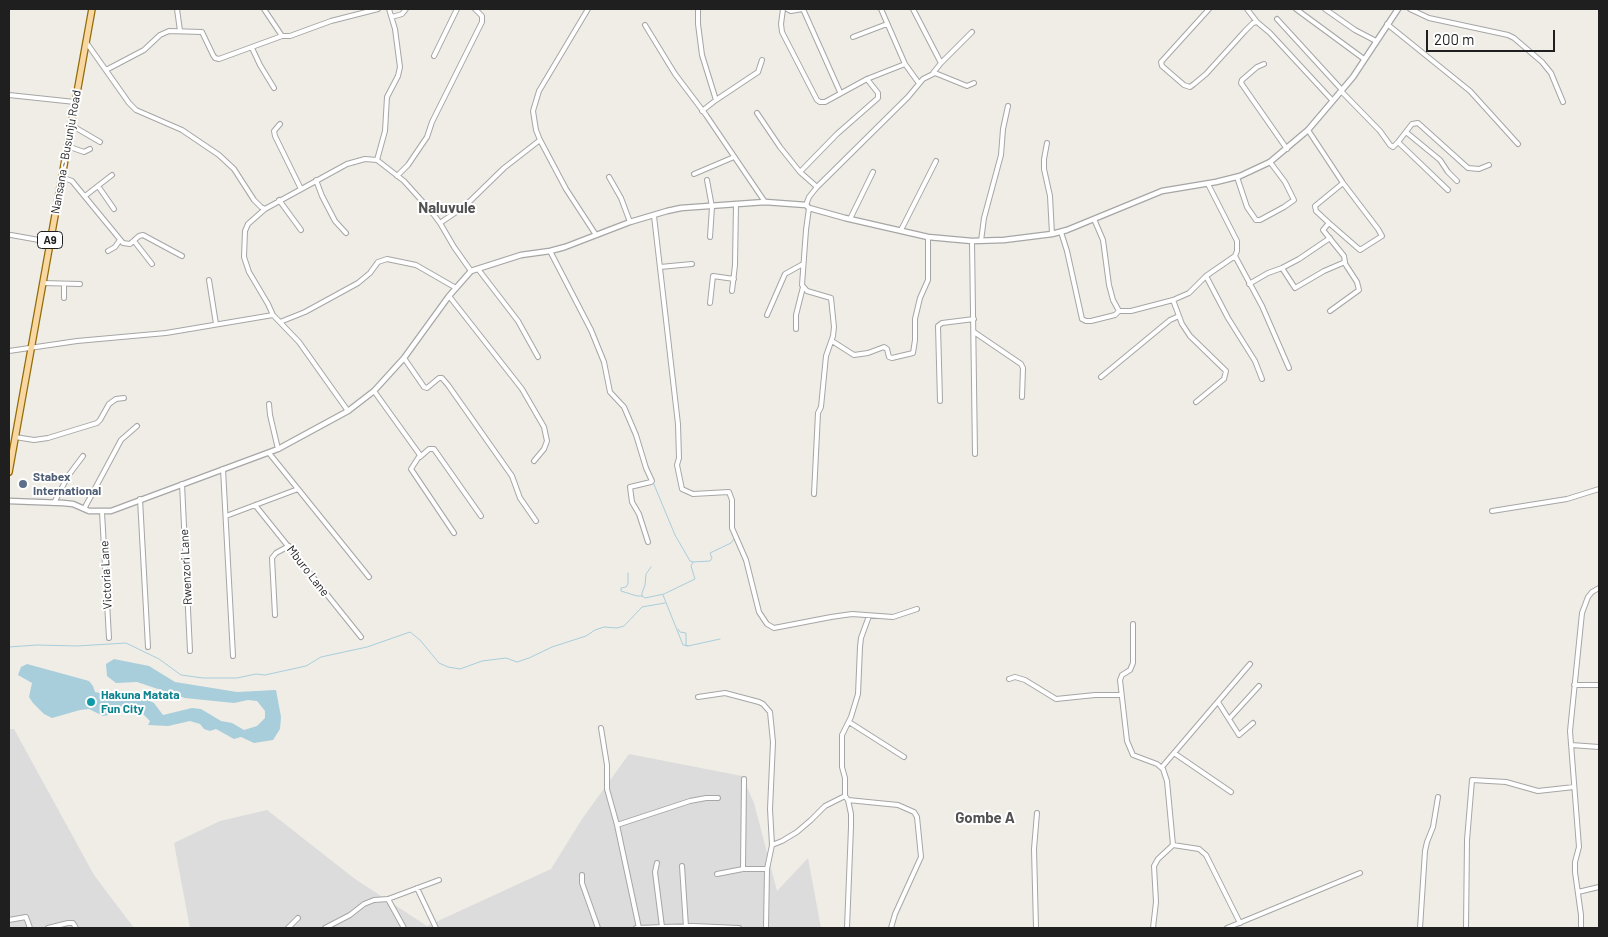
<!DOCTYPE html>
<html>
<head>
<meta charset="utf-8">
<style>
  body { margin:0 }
  #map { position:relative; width:1608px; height:937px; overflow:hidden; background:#efede6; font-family:Barlow,sans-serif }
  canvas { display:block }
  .frame { position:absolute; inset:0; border:10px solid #1f1f1f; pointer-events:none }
  .scale { position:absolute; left:1426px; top:30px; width:129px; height:22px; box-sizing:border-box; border:2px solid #1f1f1f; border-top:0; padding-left:6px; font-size:15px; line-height:18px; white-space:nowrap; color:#1f1f1f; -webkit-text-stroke:4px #fff; paint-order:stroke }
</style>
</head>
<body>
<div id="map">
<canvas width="1608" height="937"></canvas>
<div class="frame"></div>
<div class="scale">200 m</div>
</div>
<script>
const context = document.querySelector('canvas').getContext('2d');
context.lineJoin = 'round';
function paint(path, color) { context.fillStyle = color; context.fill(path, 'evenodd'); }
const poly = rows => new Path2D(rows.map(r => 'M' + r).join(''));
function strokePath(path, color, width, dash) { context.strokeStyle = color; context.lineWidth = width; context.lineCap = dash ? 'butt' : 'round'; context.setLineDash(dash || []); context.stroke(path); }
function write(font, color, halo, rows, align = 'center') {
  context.font = font + ' Barlow,sans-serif'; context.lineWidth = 4; context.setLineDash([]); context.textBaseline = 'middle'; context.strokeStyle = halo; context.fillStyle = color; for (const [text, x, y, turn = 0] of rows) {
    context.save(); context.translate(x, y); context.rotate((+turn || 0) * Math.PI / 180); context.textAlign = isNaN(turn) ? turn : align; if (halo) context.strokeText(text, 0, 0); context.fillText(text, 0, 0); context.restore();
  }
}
const residential = poly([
  [9,729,14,729,94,875,134,928,9,928],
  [629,754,742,776,754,803,777,891,808,858,821,928,190,928,174,843,220,821,267,810,355,879,427,926,551,869,582,819]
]);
const water = poly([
  [114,659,149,666,175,682,237,692,276,690,281,717,280,729,273,740,254,743,241,737,234,739,216,729,210,731,204,729,200,724,190,721,168,726,148,725,150,721,143,714,137,711,129,711,103,716,89,709,80,710,52,718,44,714,33,703,29,697,32,683,18,675,21,667,27,664,89,681,93,686,95,692,115,696,126,693,136,698,143,698,154,703,163,715,192,708,201,709,221,721,232,723,244,730,257,726,265,718,265,711,257,701,248,700,234,703,185,698,137,682,116,683,107,676,106,664]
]);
const stream = poly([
  [693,562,710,561,712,558,710,553,731,543,734,539],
  [651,567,646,574,645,585,642,593,642,596,645,598,664,594,695,579,691,566,693,562,690,561,675,535,653,482],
  [628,573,628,584,626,587,621,588,621,591,637,596,642,596],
  [663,595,683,645,688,646],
  [678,629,680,632,686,633,686,645,688,646,720,639],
  [9,647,37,645,77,646,126,643,159,659,181,675,203,678,237,678,256,674,265,675,306,666,321,657,367,647,410,632,420,640,439,663,448,667,460,669,482,661,506,658,517,662,529,658,552,647,586,636,595,630,604,627,617,628,624,626,642,607,665,603]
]);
const minor = poly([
  [177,9,180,31],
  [264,9,282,36],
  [588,9,539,91,533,111,536,130,540,140,566,189,596,235],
  [698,9,698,24,702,55,716,100,702,111],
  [783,9,781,24,782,32,817,100,820,102,825,102,867,79,905,64],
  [787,9,791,11,802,9],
  [803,9,840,92],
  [881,9,905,64,918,82],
  [913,9,941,63,933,73],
  [1209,9,1161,62,1162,66,1184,85,1190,87,1194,84,1206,74,1245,31,1253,23,1257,22,1270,33,1332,100],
  [1247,9,1257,22],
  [1296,9,1364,59],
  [1325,9,1355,30,1376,41],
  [1410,9,1429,18,1508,35,1514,38,1542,62,1551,73,1563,102],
  [392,17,402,14,406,9],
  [1277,19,1342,90],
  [1387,24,1470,91,1518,144],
  [645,25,675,74,706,115,765,202],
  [853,37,887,24],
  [86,42,129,103,136,110,182,130,219,155,234,169,254,200,261,207,265,209,347,164,365,159,377,160,404,181,431,211,440,223,454,247,471,271],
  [252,48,260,65,274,88],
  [434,56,457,9],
  [941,63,972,32],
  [1264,64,1257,67,1242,80,1241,83,1287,149],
  [106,70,144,50,160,35,169,31,202,32,213,55,215,58,219,59,282,36,290,36,331,21,378,9],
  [1339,93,1342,92,1380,131,1390,145,1393,147,1398,142,1399,143,1448,190],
  [9,95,75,102],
  [716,100,758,72,762,60],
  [757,113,780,147,800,172],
  [280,124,274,131,275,136,301,189],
  [71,125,100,142],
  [1308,130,1343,183,1378,229,1382,236,1360,250,1329,223],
  [1406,132,1440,160,1448,172,1457,181],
  [1398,142,1412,124,1418,123,1468,168,1479,169,1489,165],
  [1047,143,1044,159,1044,169,1050,196,1052,234],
  [67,146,84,152,90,149],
  [377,160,385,131,387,97,398,76,400,67,395,29,389,9],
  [694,174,734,157],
  [397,176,408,165,427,137,432,122,482,22,482,16,475,9],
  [61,177,72,181,123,243,130,244,139,236,143,235,182,256],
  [609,177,621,198,630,222],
  [1237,177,1247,207,1256,220,1260,220,1284,207,1294,200,1285,182,1270,162],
  [316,180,322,196,335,221,346,233],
  [707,180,712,207,710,237],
  [98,186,114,209],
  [817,187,800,172,837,134,878,98,878,93,867,79],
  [85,196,112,175],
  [279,200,301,230],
  [806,205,809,197,817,187,908,97,923,79,935,73,967,86,974,83],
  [809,208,806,230,802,285,807,291,831,298,834,327,833,336,826,356,821,407,818,413,814,494],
  [265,209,248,224,245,231,244,257,249,272,268,304,273,315,299,342,348,411],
  [654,216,678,424,679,458,677,465,682,489,693,494,729,492,732,500,732,528,746,560,759,612,767,624,774,628,831,617,852,614,893,617,917,609],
  [850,219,873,172],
  [1094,219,1103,240,1109,285,1113,300,1119,311,1131,311,1173,300,1189,293,1206,276,1235,256,1237,251,1237,241,1208,184],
  [440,223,465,206,504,168,540,140],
  [901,230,936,161],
  [1061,232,1067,251,1082,319,1086,321,1091,321,1115,315,1119,311],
  [11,235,50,242],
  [134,241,152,264],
  [972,241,975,454],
  [981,241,984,218,1001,155,1003,129,1008,106],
  [108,251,115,247,120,240],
  [550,251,591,330,604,362,610,392,624,407,636,435,646,468,652,481,651,482,630,487,632,502,639,514,648,542],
  [1235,256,1262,306,1289,368],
  [660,267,692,264],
  [1282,268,1299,259,1330,238],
  [478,269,518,321,538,357],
  [1206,276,1228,318,1255,361,1262,379],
  [209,280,216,324],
  [43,283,80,284],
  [64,284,64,298],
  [1249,284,1268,273,1282,268,1295,288,1324,271,1345,262,1344,256,1323,230,1329,223,1316,211,1315,206,1343,183],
  [732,291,735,265,736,204],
  [449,296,522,389,544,427,547,441,544,449,534,461],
  [1173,300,1182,324,1190,336,1226,371,1224,379,1196,402],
  [710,303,713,276,734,279],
  [1330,311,1359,290,1357,282,1344,262],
  [767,315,785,274,803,264],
  [280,322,305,312,358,283,370,273,378,262,387,259,416,265,456,288],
  [796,329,796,315,803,287],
  [974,332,1021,364,1023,368,1022,397],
  [832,341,854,355,868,353,884,347,887,349,889,357,892,358,913,353,915,340,915,319,920,298,928,280,928,237],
  [9,351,77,341,166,333,273,315],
  [404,358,424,387,427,388,439,378,442,378,448,385,512,476,520,498,536,521],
  [1101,377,1170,320,1179,316],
  [374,391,420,455,411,469,454,533],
  [940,401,938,326,942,323,974,319],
  [269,404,270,415,278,449],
  [15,437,34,440,48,438,97,423,100,420,109,404,116,399,124,398],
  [269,453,369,577],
  [420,457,429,449,434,449,481,516],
  [223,469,233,656],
  [182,484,190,651],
  [140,499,148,647],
  [54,503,68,476,83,456],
  [255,505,361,637],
  [84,509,121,440,137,426],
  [1492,511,1567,499,1599,489],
  [102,512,109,638],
  [226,516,298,489],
  [275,615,272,558,276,553,289,546],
  [1133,624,1133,663,1130,670,1122,675,1120,680,1127,741,1133,755,1157,764,1163,769,1167,781,1173,845],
  [1009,679,1015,677,1025,680,1056,699,1095,695,1121,695],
  [1574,685,1599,685],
  [698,697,725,693,759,702,763,704,770,712,773,742,770,809,772,845,767,869,766,928],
  [1218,702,1239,735,1253,723],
  [1229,719,1259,686],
  [849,722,904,757],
  [601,728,607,765,607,789,617,825],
  [1571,745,1599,747],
  [1174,753,1231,792],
  [1162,767,1250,664],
  [744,779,743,869,767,869],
  [848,800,898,805,914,812,917,817,921,857,895,914,891,928],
  [772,845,782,841,797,832,811,820,825,806,845,796],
  [1173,845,1199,849,1206,855,1240,923],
  [657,863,655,872,662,927],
  [682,866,686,927],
  [717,874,743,869],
  [582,875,582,883,598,928],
  [417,888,436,928],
  [1578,892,1599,887],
  [388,899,404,928],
  [9,920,26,917,30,928],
  [48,928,68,923,73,923,76,928],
  [288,928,298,918],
  [325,928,350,915,364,904,374,900,388,899,439,880],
  [636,928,693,926,739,928],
  [639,928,617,825,690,801,706,798,718,798],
  [847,928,851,827,851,814,848,800,845,796,845,778,842,767,842,735,851,717,858,694,860,647,861,638,869,616],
  [1036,928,1034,849,1037,813],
  [1153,928,1156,902,1154,866,1158,859,1173,845],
  [1227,928,1360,873],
  [1420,928,1425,851,1427,842,1433,827,1438,797],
  [1466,928,1467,840,1472,780,1506,782,1538,791,1574,787],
  [1581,928,1581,915,1575,872,1575,862,1579,847,1570,731,1582,613,1588,597,1592,592,1599,588]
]);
const tertiary = poly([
  [9,501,63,503,73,504,89,511,111,511,278,449,348,411,374,391,404,358,449,296,471,271,521,255,550,251,565,247,630,222,667,211,681,208,765,202,806,205,809,208,845,218,928,237,972,241,1004,240,1052,234,1067,230,1162,191,1216,182,1240,176,1270,162,1308,130,1353,77,1398,9]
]);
const primary = poly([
  [9,472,92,9]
]);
const markers = [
  [23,484,5,"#5c6f8a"],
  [91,702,5,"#0f9aa8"]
];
const shields = [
  [50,240,25]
];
const shieldNames = [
  ["A9",50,240]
];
const streetNames = [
  ["Nansana - Busunju Road",66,152,-80],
  ["Rwenzori Lane",186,567,-93],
  ["Mburo Lane",308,571,52],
  ["Victoria Lane",106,575,-93]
];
const serviceNames = [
  ["Stabex",33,477],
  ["International",33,491]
];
const cultureNames = [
  ["Hakuna Matata",101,695],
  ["Fun City",101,709]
];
const quarterNames = [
  ["Naluvule",447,208],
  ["Gombe A",985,818]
];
paint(residential, '#dddcdc');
paint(water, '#a8cddb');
strokePath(stream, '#a8cddb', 1);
strokePath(minor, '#a6a6a6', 6);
strokePath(tertiary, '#a6a6a6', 7);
strokePath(primary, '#946c06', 8);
strokePath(minor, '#fff', 4);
strokePath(tertiary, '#fff', 4.5);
strokePath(primary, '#f8d7a2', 5.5);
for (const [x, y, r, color] of markers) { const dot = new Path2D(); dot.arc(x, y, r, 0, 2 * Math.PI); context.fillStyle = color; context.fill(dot); strokePath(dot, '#fff', 2); }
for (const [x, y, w] of shields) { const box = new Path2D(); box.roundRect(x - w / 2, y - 8.5, w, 17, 4); context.fillStyle = '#fff'; context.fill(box); strokePath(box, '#1f1f1f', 1); }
write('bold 11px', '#1f1f1f', null, shieldNames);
write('12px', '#1f1f1f', '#fff', streetNames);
write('bold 12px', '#4e5e75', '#fff', serviceNames, 'left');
write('bold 12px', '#0d838f', '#fff', cultureNames, 'left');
write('bold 15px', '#525252', '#fff', quarterNames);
</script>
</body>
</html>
